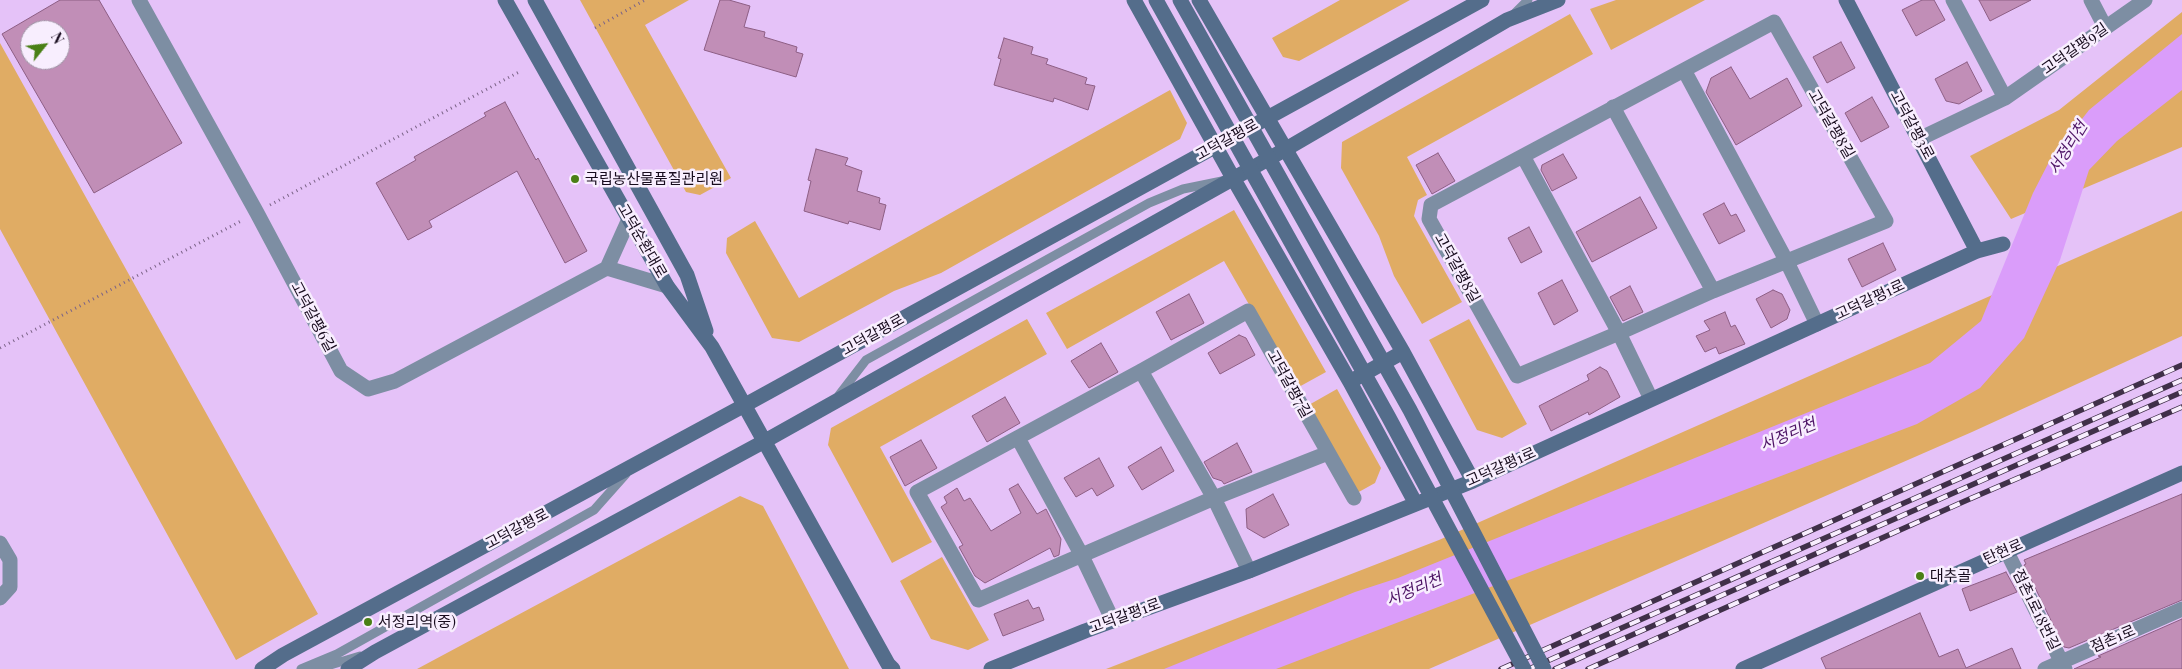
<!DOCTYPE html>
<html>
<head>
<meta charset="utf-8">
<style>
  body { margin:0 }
  #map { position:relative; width:2182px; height:669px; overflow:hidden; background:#e5c2f8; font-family:"Playfair Display",serif }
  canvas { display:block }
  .north { position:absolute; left:20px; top:20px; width:50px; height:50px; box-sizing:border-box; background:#f8eefe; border:1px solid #9e93a4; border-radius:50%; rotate:61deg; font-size:14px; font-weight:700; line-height:20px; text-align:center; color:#170b1d }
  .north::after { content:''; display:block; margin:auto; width:18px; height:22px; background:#4a8016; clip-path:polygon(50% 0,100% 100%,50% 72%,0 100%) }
</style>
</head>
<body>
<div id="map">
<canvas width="2182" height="669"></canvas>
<div class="north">N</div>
</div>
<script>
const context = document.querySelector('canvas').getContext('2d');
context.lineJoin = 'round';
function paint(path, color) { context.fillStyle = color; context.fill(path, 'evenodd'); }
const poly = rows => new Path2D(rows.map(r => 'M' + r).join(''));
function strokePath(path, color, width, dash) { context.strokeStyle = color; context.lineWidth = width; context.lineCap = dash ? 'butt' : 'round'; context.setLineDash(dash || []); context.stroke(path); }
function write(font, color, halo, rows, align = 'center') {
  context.font = font + ' "Playfair Display","Noto Sans KR",serif'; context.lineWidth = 5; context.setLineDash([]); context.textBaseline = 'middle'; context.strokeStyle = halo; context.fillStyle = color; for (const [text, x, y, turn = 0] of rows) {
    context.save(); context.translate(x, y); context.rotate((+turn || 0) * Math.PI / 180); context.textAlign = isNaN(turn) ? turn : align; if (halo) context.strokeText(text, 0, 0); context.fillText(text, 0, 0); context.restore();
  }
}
const green = poly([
  [580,0,689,0,645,25,731,178,700,195,686,192],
  [1340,0,1410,0,1299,61,1283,57,1272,38],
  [1616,0,1705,0,1611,50,1590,9],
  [2182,12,2182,147,2011,219,1970,156,2059,110],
  [1570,14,1593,54,1407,157,1427,195,1418,200,1414,216,1462,302,1422,324,1394,276,1379,236,1341,168,1342,142],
  [0,43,318,614,236,660,0,229],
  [1170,90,1187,123,1180,139,941,273,894,291,799,342,772,338,726,253,727,238,755,221,799,298],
  [1234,210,1326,372,1297,388,1224,261,1067,349,1046,313],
  [2182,211,2182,336,1972,432,1429,669,1106,669,1439,540],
  [1027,319,1047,354,880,447,932,542,892,563,828,445,831,428],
  [1469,319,1527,424,1502,438,1477,430,1429,340],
  [1337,389,1381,468,1375,483,1357,493,1307,406],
  [740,496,763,506,849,669,417,669],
  [942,557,989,640,968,650,931,639,900,581]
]);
const water = poly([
  [2182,34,2182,90,2117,141,2089,170,2060,260,2024,338,1980,388,1917,424,1276,669,1164,669,1355,592,1398,578,1930,363,1981,321,2033,193,2050,160,2089,110]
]);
const building = poly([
  [60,0,99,0,182,143,94,193,2,34,60,0],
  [30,30,60,30,60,60,30,60,30,30],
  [720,0,729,0,750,6,744,27,765,32,764,37,797,47,796,52,803,54,796,77,704,50,720,0],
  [1922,0,1934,0,1945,20,1916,36,1902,10,1922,0],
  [1979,0,2031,0,1990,21,1979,0],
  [1004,38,1033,47,1031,54,1048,59,1046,64,1087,78,1085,84,1095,86,1088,110,1054,98,1053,102,994,85,1001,59,998,58,1004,38],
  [1841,42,1855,68,1827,83,1813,57,1841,42],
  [1967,62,1982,91,1959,104,1946,101,1935,79,1967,62],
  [1731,67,1750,99,1787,78,1802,106,1736,145,1706,92,1711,78,1731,67],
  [1872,97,1889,127,1861,142,1845,113,1872,97],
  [505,102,536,160,538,158,587,251,565,263,517,171,429,221,432,227,408,240,376,183,416,160,414,157,486,116,484,113,505,102],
  [816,149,848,158,845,165,862,171,857,191,880,198,879,203,886,205,880,230,849,221,848,224,804,211,811,181,808,180,816,149],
  [1438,153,1455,181,1432,194,1416,165,1438,153],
  [1563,154,1577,178,1552,191,1541,170,1542,165,1563,154],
  [1640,197,1657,228,1592,262,1576,232,1640,197],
  [1724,203,1731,216,1736,214,1745,231,1719,244,1703,214,1724,203],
  [1529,227,1542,252,1521,263,1508,238,1529,227],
  [1883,243,1896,270,1862,287,1848,259,1883,243],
  [1562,280,1578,311,1554,325,1538,293,1562,280],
  [1630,286,1643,312,1623,321,1610,297,1630,286],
  [1773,290,1782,294,1790,310,1787,319,1771,328,1756,299,1773,290],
  [1189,294,1204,323,1171,340,1156,312,1189,294],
  [1725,312,1731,327,1735,325,1745,344,1719,354,1716,347,1705,352,1696,336,1710,330,1704,321,1725,312],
  [1239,335,1246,338,1255,355,1220,374,1208,353,1239,335],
  [1101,343,1118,372,1089,388,1071,361,1101,343],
  [1600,367,1607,371,1620,397,1589,415,1588,412,1551,431,1539,406,1589,380,1587,375,1600,367],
  [1005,397,1020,423,987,442,972,416,1005,397],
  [921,440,937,468,905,486,890,457,921,440],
  [1237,443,1252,472,1224,484,1222,481,1213,478,1204,462,1237,443],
  [1161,447,1174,471,1142,490,1128,467,1161,447],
  [1099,458,1114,486,1097,496,1092,488,1076,497,1064,478,1099,458],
  [1018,484,1037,514,1046,509,1061,539,1059,555,1054,557,1050,548,985,583,975,576,959,547,963,545,941,507,947,503,944,497,957,488,964,501,970,498,991,531,1021,513,1009,489,1018,484],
  [1273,494,1289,525,1264,538,1247,528,1246,509,1273,494],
  [2182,494,2182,600,2069,648,2064,647,2024,565,2026,564,2024,560,2182,494],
  [2006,572,2017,592,1970,611,1962,589,2006,572],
  [1028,600,1033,609,1039,607,1044,620,1003,636,994,614,1028,600],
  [1920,613,1939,657,1958,649,1966,668,2012,648,2021,669,1826,669,1821,658,1920,613],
  [2182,619,2182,669,2074,669,2101,657,2098,656,2182,619]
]);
const path = poly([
  [595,28,645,0],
  [270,205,519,72],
  [0,348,243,220]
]);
const lane = poly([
  [1513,15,1528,0],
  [839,395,866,360,1149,203,1183,189,1222,181],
  [301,669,337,654,594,510,626,474],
  [317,669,360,656]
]);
const street = poly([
  [139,0,257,213,341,371,368,389,395,381,607,268],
  [1953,0,2005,98],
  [2091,0,2105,27],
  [1684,70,1787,262,1817,324],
  [1613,107,1713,291],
  [1919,139,2005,98,2145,0],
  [1523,156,1619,333,1517,376,1429,219,1431,205,1774,22,1886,221,1713,291,1619,333,1651,399],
  [607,268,667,286],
  [607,268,629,219],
  [1141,371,1214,498,1249,571],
  [1018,438,1081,554,1113,621],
  [1328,453,1214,498,978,600,917,492,1141,371,1248,311,1354,498],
  [0,543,10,560,10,587,0,598],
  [2006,550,2065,669],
  [2045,669,2182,609]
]);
const secondary = poly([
  [505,0,667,286,712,347,888,664,893,669],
  [535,0,687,275,706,331],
  [1134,0,1233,178,1350,382,1416,504],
  [1199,0,1403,352,1473,481],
  [1846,0,1977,251],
  [1353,380,1403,352],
  [262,669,283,655,745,405,1482,0],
  [348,669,375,652,765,441,1286,149,1507,20,1558,0],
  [991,669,1085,631,1249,571,1473,481,1977,251,2003,244],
  [1743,669,2182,473]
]);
const rail = poly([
  [1501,669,2182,365],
  [1529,669,2182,380],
  [1555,669,2182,392],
  [1588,669,1965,501,2182,407]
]);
const secondaryBridge = poly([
  [1156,0,1388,416,1524,669],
  [1180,0,1410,410,1544,669]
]);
const markers = [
  [575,179,5,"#4a8016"],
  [1920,576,5,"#4a8016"],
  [368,622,5,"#4a8016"]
];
const streetNames = [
  ["고덕갈평9길",2075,49,-35],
  ["고덕갈평8길",1831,124,60],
  ["고덕갈평3로",1912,125,62],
  ["고덕갈평로",1227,140,-29],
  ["고덕순환대로",642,241,60],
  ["고덕갈평8길",1457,268,61],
  ["고덕갈평1로",1870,300,-25],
  ["고덕갈평6길",313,317,62],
  ["고덕갈평로",873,335,-29],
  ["고덕갈평7길",1289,384,61],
  ["고덕갈평1로",1501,467,-24],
  ["고덕갈평로",517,529,-28],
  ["탄현로",2003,552,-24],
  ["점촌1로18번길",2036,610,64],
  ["고덕갈평1로",1125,616,-20],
  ["점촌1로",2113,639,-23]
];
const poiNames = [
  ["국립농산물품질관리원",585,179],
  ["대추골",1930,576],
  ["서정리역(중)",378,622]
];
const waterNames = [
  ["서정리천",2068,148,-58],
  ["서정리천",1788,435,-23],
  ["서정리천",1414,590,-23]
];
paint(green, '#e0ac64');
paint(water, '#da9dfa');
paint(building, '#c18eb7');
strokePath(building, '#8d5e84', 1);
strokePath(path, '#7b6387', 3, [1, 4]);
strokePath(lane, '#7d8ea3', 9);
strokePath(street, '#7d8ea3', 15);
strokePath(secondary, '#546d8b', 15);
strokePath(rail, '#403049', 5.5);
strokePath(rail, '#f8eefe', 4, [11]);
strokePath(secondaryBridge, '#546d8b', 15);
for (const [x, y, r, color] of markers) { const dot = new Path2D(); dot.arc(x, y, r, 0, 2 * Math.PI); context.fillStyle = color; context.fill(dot); strokePath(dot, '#f8eefe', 2); }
write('15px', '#170b1d', '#f8eefe', streetNames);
write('15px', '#170b1d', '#f8eefe', poiNames, 'left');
write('italic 16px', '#4d1365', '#f8eefe', waterNames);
</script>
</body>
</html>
